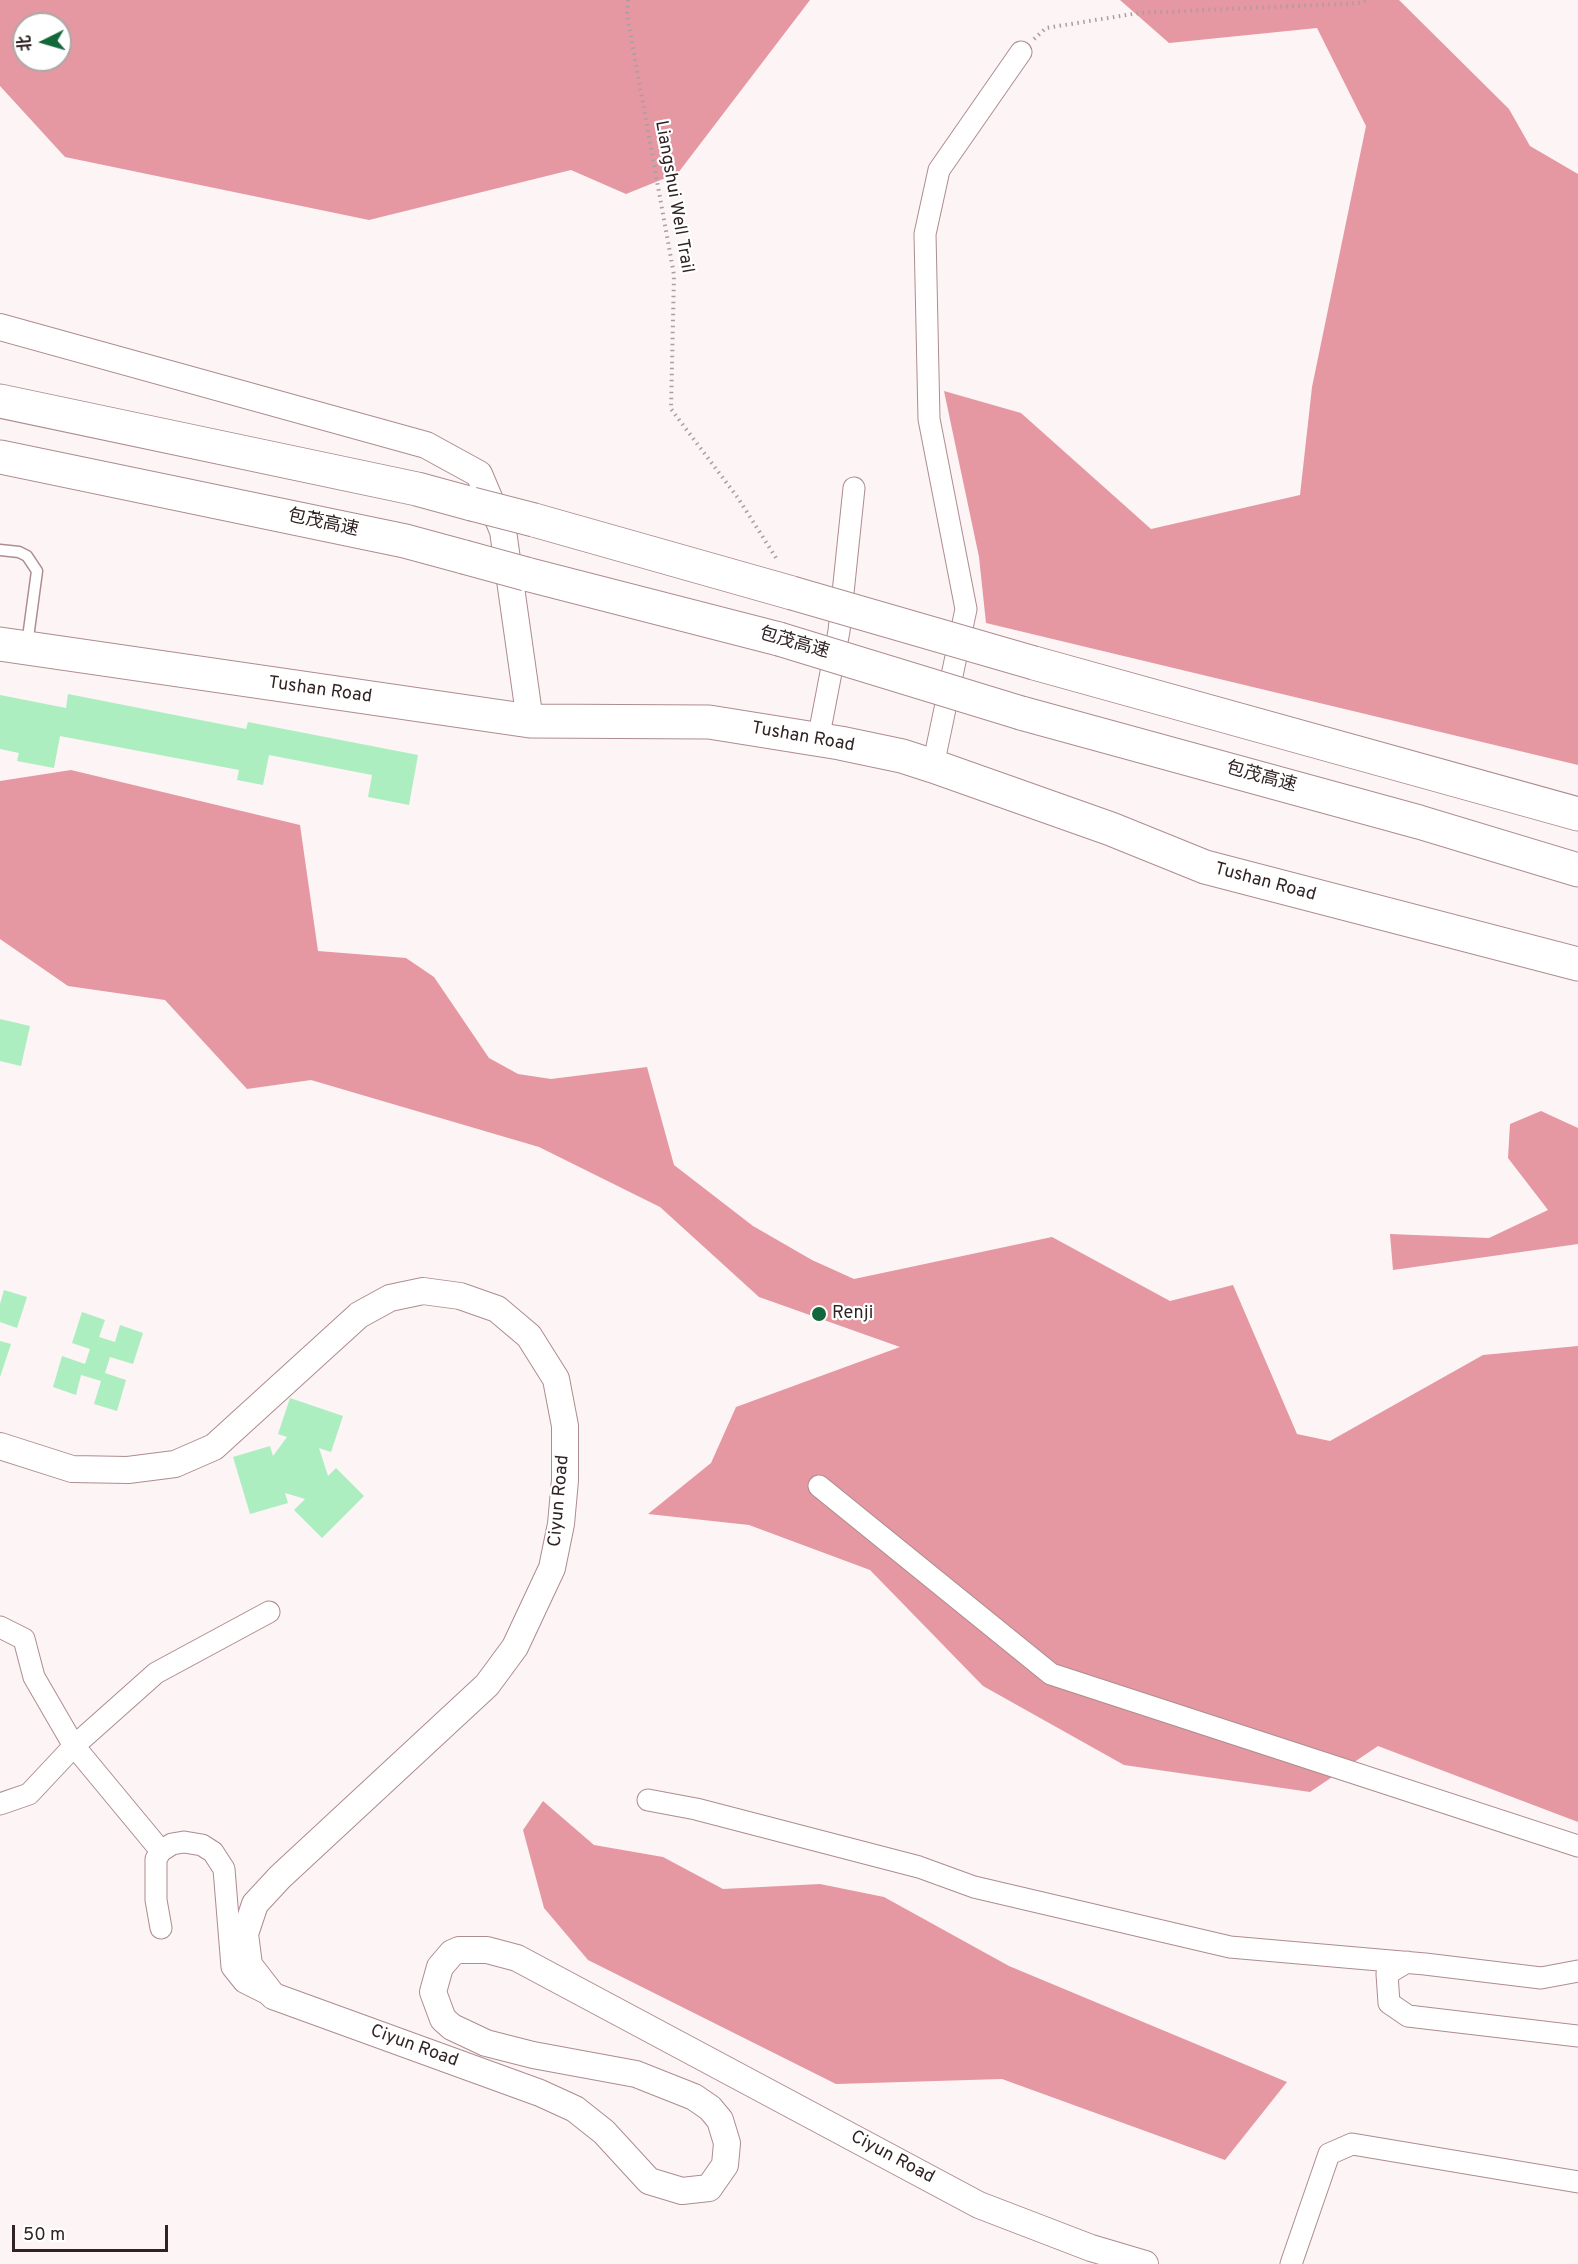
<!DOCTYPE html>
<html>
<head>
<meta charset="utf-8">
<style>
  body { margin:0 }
  #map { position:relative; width:1578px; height:2264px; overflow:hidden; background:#fcf4f5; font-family:Overpass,"Noto Sans SC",sans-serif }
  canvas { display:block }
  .north { position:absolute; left:12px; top:12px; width:60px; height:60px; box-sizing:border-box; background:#fff; border:2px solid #ada7a7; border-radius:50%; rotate:265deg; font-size:16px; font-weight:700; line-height:24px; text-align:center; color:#312324 }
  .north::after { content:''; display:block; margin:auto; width:21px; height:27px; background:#12683a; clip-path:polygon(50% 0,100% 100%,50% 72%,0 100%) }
  .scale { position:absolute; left:12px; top:2225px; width:156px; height:27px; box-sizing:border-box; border:3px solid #312324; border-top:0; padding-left:8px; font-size:18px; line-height:21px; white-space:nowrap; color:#312324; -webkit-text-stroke:4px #fff; paint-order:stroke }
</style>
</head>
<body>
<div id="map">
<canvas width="1578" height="2264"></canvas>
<div class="north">北</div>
<div class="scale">50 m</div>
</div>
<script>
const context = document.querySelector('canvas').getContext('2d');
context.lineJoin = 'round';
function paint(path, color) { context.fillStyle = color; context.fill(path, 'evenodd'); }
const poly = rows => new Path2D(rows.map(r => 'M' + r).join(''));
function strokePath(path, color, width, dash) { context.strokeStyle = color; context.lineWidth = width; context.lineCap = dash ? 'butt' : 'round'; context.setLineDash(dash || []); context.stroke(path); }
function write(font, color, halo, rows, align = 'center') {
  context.font = font + ' Overpass,"Noto Sans SC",sans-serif'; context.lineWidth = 4.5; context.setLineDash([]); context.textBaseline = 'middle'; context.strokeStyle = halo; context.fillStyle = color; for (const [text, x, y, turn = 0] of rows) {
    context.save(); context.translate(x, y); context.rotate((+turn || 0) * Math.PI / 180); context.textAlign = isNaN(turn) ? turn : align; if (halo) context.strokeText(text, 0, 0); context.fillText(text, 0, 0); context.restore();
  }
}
const forest = poly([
  [0,0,810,0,678,173,626,194,571,170,369,220,65,157,0,86],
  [24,24,60,24,60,60,24,60],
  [1120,0,1399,0,1509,109,1530,146,1578,174,1578,765,986,623,979,557,944,391,1021,413,1151,529,1300,495,1312,387,1366,126,1317,28,1169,43],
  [71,770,300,825,318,951,406,958,434,977,489,1058,518,1074,551,1079,647,1067,674,1165,753,1226,812,1260,854,1279,1052,1237,1170,1301,1233,1285,1297,1434,1330,1441,1483,1355,1578,1346,1578,1822,1378,1746,1310,1792,1124,1765,983,1686,870,1570,749,1525,648,1514,711,1463,736,1407,900,1347,759,1297,660,1207,539,1147,311,1080,247,1089,165,1000,68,986,0,939,0,781],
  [1541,1111,1578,1128,1578,1244,1393,1270,1390,1234,1489,1238,1548,1210,1508,1158,1510,1124],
  [543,1801,594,1845,663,1857,723,1889,820,1884,884,1897,1009,1966,1287,2082,1225,2160,1002,2079,836,2084,588,1960,544,1908,523,1830]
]);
const building = poly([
  [68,694,246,729,248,722,418,755,409,805,368,797,372,775,269,755,263,785,237,780,239,770,60,736,54,768,17,761,19,753,0,749,0,695,66,708],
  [0,1019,30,1026,21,1066,0,1061],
  [4,1290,27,1297,17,1328,0,1322,0,1304],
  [82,1312,105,1320,99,1337,115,1342,120,1325,143,1333,133,1364,110,1357,105,1373,126,1380,117,1411,94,1404,101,1381,81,1375,76,1395,53,1387,62,1356,85,1364,90,1349,72,1343],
  [0,1341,11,1344,0,1377],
  [290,1398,343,1416,331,1452,319,1448,328,1476,336,1468,364,1496,322,1538,294,1510,305,1499,285,1493,288,1503,250,1514,233,1457,270,1446,273,1456,287,1437,278,1434]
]);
const path = poly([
  [628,0,627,15,674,275,671,409,738,498,778,561],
  [1034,39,1046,28,1139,13,1361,3,1366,0]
]);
const service = poly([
  [0,550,19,552,27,556,37,571,27,645]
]);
const minor = poly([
  [818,740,839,631,854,488],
  [933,766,966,609,929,419,925,234,939,170,1021,52],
  [819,1486,1051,1674,1578,1846],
  [0,1627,24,1639,34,1677,74,1746,161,1851],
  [648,1800,696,1809,919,1867,974,1887,1230,1947,1425,1964,1541,1978,1578,1971],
  [0,1804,29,1794,74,1746,156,1673,269,1612],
  [161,1928,156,1900,156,1859,161,1851,172,1844,184,1842,202,1845,213,1852,224,1869,232,1967,244,1982,272,1996],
  [1407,1962,1387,1974,1389,2003,1408,2016,1578,2036],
  [1291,2264,1329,2154,1352,2144,1578,2182]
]);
const tertiary = poly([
  [0,327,426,445,479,474,503,531,530,721],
  [0,1446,72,1469,128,1470,175,1464,214,1447,359,1315,390,1298,423,1291,460,1296,497,1309,529,1336,556,1379,565,1426,565,1480,561,1524,552,1568,515,1647,487,1685,280,1877,255,1904,245,1934,249,1965,273,1996,540,2093,575,2109,604,2132,649,2181,682,2191,709,2188,725,2165,727,2143,720,2120,710,2108,694,2097,636,2074,533,2055,486,2043,452,2027,443,2019,433,1992,440,1967,452,1953,459,1950,487,1950,517,1958,979,2205,1091,2248,1145,2264]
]);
const primary = poly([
  [0,644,530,721,709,722,840,743,902,756,933,766,1111,829,1205,867,1578,964]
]);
const motorway = poly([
  [0,401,417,489,472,504],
  [0,457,405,541,464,557],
  [534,520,792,593],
  [526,574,779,639],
  [1034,663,1578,814],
  [1021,713,1419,822,1578,870]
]);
const motorwayBridge = poly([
  [472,504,534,520],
  [464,557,526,574],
  [792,593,1034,663],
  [779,639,1021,713]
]);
const markers = [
  [819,1314,8,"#12683a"]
];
const streetNames = [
  ["Liangshui Well Trail",673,197,80],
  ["包茂高速",323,524,12],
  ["包茂高速",794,644,16],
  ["Tushan Road",320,691,8],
  ["Tushan Road",803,738,10],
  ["包茂高速",1261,778,15],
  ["Tushan Road",1265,883,15],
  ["Ciyun Road",560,1501,-85],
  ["Ciyun Road",414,2047,20],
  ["Ciyun Road",892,2158,28]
];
const poiNames = [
  ["Renji",832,1314]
];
paint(forest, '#e598a1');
paint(building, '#aceec0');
strokePath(service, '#ae8c8f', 13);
strokePath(minor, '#ae8c8f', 23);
strokePath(tertiary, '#ae8c8f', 28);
strokePath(primary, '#ae8c8f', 35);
strokePath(motorway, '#ae8c8f', 35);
strokePath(path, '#aa9fa0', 4, [1.5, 4.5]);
strokePath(service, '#fff', 10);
strokePath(minor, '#fff', 21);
strokePath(tertiary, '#fff', 26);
strokePath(primary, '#fff', 33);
strokePath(motorway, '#fff', 33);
strokePath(motorwayBridge, '#ae8c8f', 35, []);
strokePath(motorwayBridge, '#fff', 33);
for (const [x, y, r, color] of markers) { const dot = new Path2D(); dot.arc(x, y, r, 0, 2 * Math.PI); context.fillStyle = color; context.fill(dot); strokePath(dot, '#fff', 2); }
write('18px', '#312324', '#fff', streetNames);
write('18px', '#312324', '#fff', poiNames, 'left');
</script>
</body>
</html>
